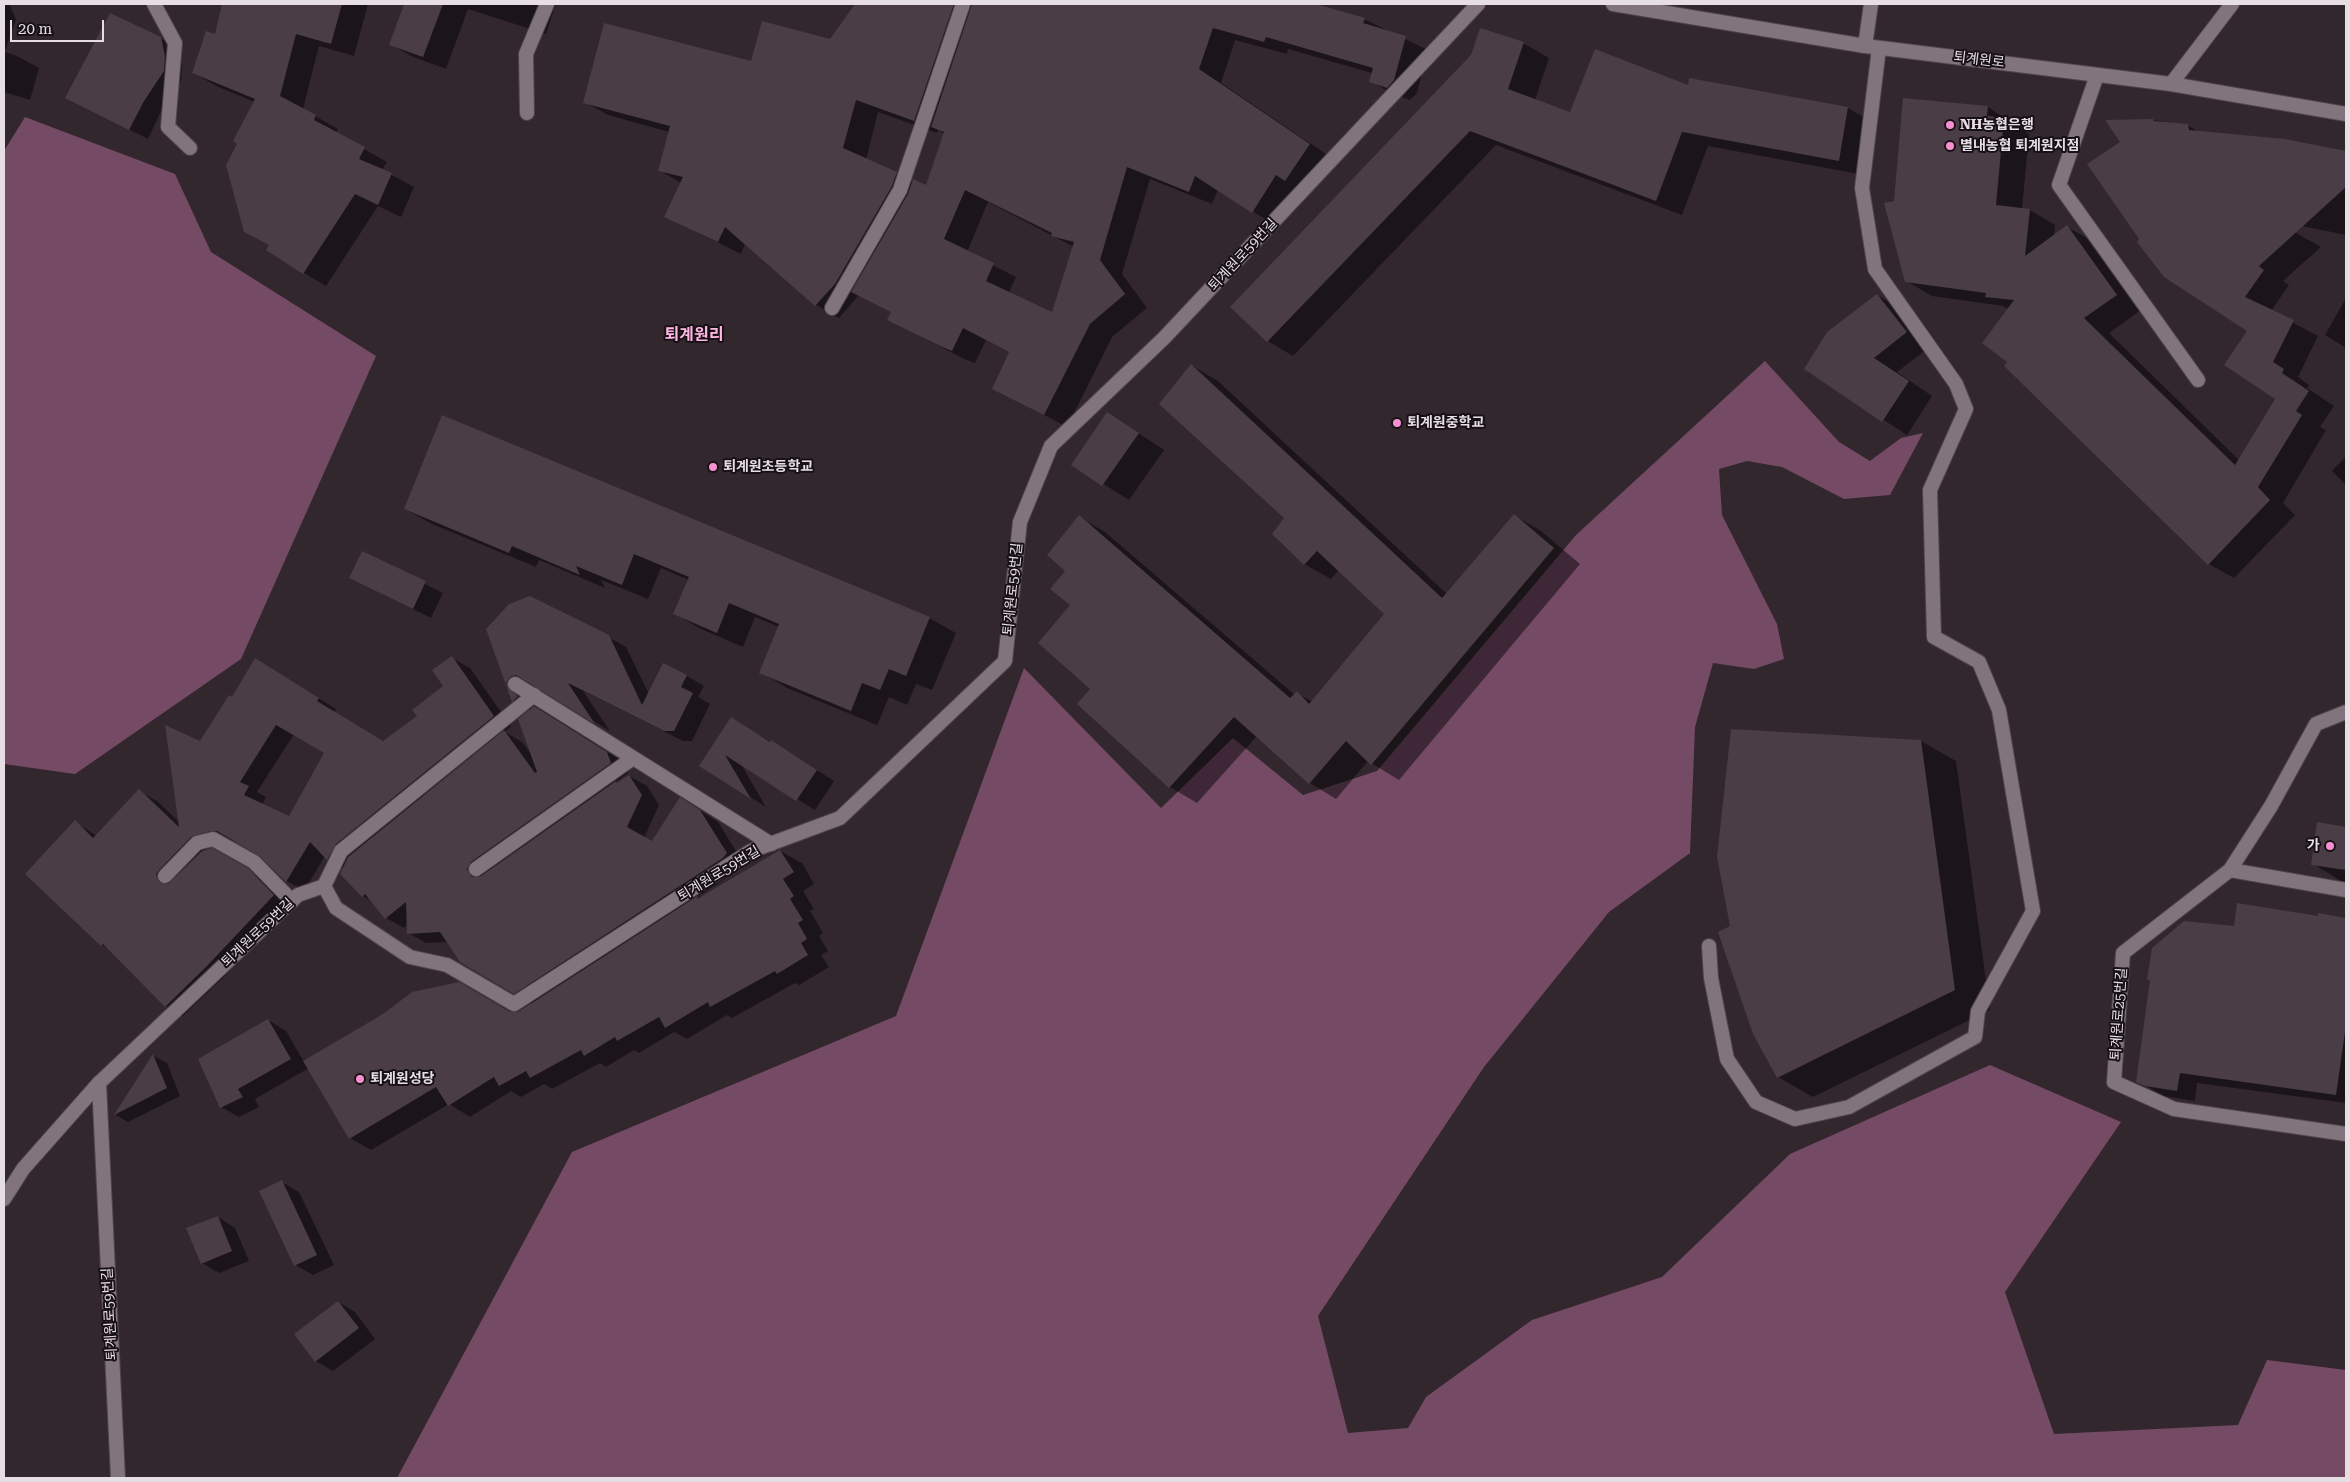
<!DOCTYPE html>
<html>
<head>
<meta charset="utf-8">
<style>
  body { margin:0 }
  #map { position:relative; width:2350px; height:1482px; overflow:hidden; background:#33272e; font-family:"Roboto Serif",serif }
  canvas { display:block }
  .frame { position:absolute; inset:0; border:5px solid #e7dee3; pointer-events:none }
  .scale { position:absolute; left:10px; top:20px; width:94px; height:22px; box-sizing:border-box; border:2px solid #e7dee3; border-top:0; padding-left:6px; font-size:15px; line-height:18px; white-space:nowrap; color:#e7dee3; -webkit-text-stroke:4px #171115; paint-order:stroke }
</style>
</head>
<body>
<div id="map">
<canvas width="2350" height="1482"></canvas>
<div class="frame"></div>
<div class="scale">20 m</div>
</div>
<script>
const context = document.querySelector('canvas').getContext('2d');
context.lineJoin = 'round';
function paint(path, color) { context.fillStyle = color; context.fill(path, 'evenodd'); }
const poly = rows => new Path2D(rows.map(r => 'M' + r).join(''));
function strokePath(path, color, width, dash) { context.strokeStyle = color; context.lineWidth = width; context.lineCap = dash ? 'butt' : 'round'; context.setLineDash(dash || []); context.stroke(path); }
function write(font, color, halo, rows, align = 'center') {
  context.font = font + ' "Roboto Serif","Noto Sans KR",serif'; context.lineWidth = 4; context.setLineDash([]); context.textBaseline = 'middle'; context.strokeStyle = halo; context.fillStyle = color; for (const [text, x, y, turn = 0] of rows) {
    context.save(); context.translate(x, y); context.rotate((+turn || 0) * Math.PI / 180); context.textAlign = isNaN(turn) ? turn : align; if (halo) context.strokeText(text, 0, 0); context.fillText(text, 0, 0); context.restore();
  }
}
const forest = poly([
  [25,117,175,174,211,252,376,356,241,659,75,774,4,764,4,151],
  [1765,361,1839,442,1870,461,1901,438,1923,433,1890,495,1844,499,1782,467,1747,461,1719,469,1722,515,1777,624,1784,659,1754,669,1713,663,1695,727,1690,853,1609,912,1484,1067,1318,1316,1348,1433,1408,1428,1426,1397,1532,1320,1662,1277,1790,1154,1990,1065,2121,1122,2005,1292,2054,1434,2238,1425,2267,1360,2346,1370,2346,1478,397,1478,572,1152,896,1016,1024,668,1161,808,1233,738,1303,795,1377,771,1576,535]
]);
const shadow = poly([
  [4,4,9,4,16,19,5,52,17,56,39,68,30,100,4,92],
  [223,4,368,4,354,56,319,46,303,109,338,129,336,133,387,162,382,170,414,187,401,217,378,206,326,286,304,273,271,246,239,143,255,102,216,86,194,73,216,35],
  [404,4,556,4,546,34,468,9,446,69,413,57,390,44],
  [856,4,1062,4,1085,12,1088,4,1311,4,1364,19,1428,50,1417,93,1410,100,1393,94,1370,81,1372,73,1288,49,1287,54,1235,40,1221,83,1332,158,1275,225,1218,190,1212,204,1150,179,1122,274,1147,308,1112,337,1067,427,993,388,1011,353,986,340,975,363,964,359,889,320,898,313,859,295,839,318,816,305,745,244,741,254,665,216,681,183,659,170,669,132,608,115,585,102,752,63,830,40],
  [878,112,937,133,938,130,945,134,927,187,913,183,866,160],
  [988,202,1074,247,1053,314,1009,292,1016,277,967,252],
  [160,38,178,49,182,67,181,81,161,111,148,139,67,98],
  [1523,43,1549,58,1535,100,1571,113,1689,86,1848,108,1873,123,1864,175,1708,146,1682,215,1496,145,1293,356,1268,341],
  [1904,100,1988,107,2029,134,2022,209,2030,210,2055,225,2054,236,2067,227,2092,241,2141,310,2109,333,2240,461,2277,398,2249,330,2140,239,2153,120,2187,125,2199,132,2284,140,2346,152,2346,235,2273,220,2321,247,2283,281,2289,285,2271,311,2318,336,2298,377,2309,385,2307,388,2334,406,2320,427,2326,430,2283,503,2295,515,2234,578,2209,564,2009,362,2009,309,2003,306,1932,296,1906,281,1895,202],
  [1877,295,1901,309,1931,346,1897,372,1932,396,1907,435,1805,369],
  [2346,298,2346,348,2325,335],
  [1191,365,1218,381,1447,594,1515,516,1541,531,1580,564,1399,780,1368,761,1336,799,1310,783,1257,736,1197,803,1170,787,1079,704,1092,689,1072,605,1067,570,1079,517,1105,532,1295,695,1297,693,1313,702,1385,614,1339,570,1331,579,1304,564,1286,517],
  [1108,413,1164,450,1129,500,1073,465],
  [443,416,929,618,956,633,932,690,916,684,907,705,889,697,877,725,787,688,761,672,779,627,755,617,743,647,701,629,675,614,689,580,661,568,648,599,601,580,605,588,539,560,536,567,432,524,405,509],
  [2346,456,2346,485,2332,471],
  [362,552,443,593,431,618,350,578],
  [487,629,608,637,626,647,649,694,687,676,704,686,698,697,710,704,692,741,683,741,583,691,610,731,534,685,528,686,525,700,625,763,628,773,616,782,618,784,629,776,647,786,659,805,644,838,652,843,698,809,718,822,744,864,741,868,699,896,702,897,780,851,802,863,814,884,803,891,814,909,810,911,823,933,819,936,828,951,821,955,829,967,799,985,795,983,732,1018,727,1015,687,1039,674,1032,639,1053,634,1050,606,1067,600,1063,552,1089,544,1084,521,1097,511,1091,470,1117,449,1104,371,1150,350,1138,309,1068,255,1099,259,1107,239,1117,221,1107,268,1020,286,1031,304,1062,509,1013,519,1013,532,1003,461,961,448,942,426,943,408,933,408,924,404,928,386,918,374,903,363,896,344,869,325,856,304,891,287,881,260,854,236,841,229,840,209,846,204,852,212,850,266,881,291,905,225,976,183,1016,165,1006,112,951,102,945,75,822,97,836,139,791,157,801,180,823,201,743,232,699,273,670,336,709,334,713,384,742,419,717,445,687,452,658,470,668,511,726,505,732,522,742,532,755,530,711,513,701],
  [294,734,326,753,290,818,262,805,266,797,257,792],
  [731,719,789,752,834,781,815,810,741,764,766,807,701,766],
  [1921,741,1956,761,1990,1010,1813,1097,1778,1077,1732,927],
  [2319,824,2346,828,2346,884,2313,864],
  [2319,915,2346,919,2346,1103,2197,1083,2195,1101,2164,1096,2137,1081,2151,981,2148,979,2235,928,2319,917],
  [154,1056,167,1063,180,1096,128,1122,116,1115],
  [282,1182,299,1192,334,1265,313,1275,295,1265],
  [218,1217,235,1228,249,1261,219,1273,202,1263],
  [338,1302,355,1312,375,1339,333,1371,316,1361]
]);
const building = poly([
  [222,4,342,4,331,44,296,34,280,96,316,115,314,120,365,147,359,159,392,173,378,205,355,194,303,274,266,250,269,245,244,232,226,165,237,144,233,141,255,99,192,73,206,31,215,34],
  [404,4,443,4,423,57,389,45],
  [855,4,954,4,914,121,856,100,843,148,897,172,892,186,835,284,815,306,725,227,718,242,664,217,683,177,658,171,670,126,583,103,604,23,751,61,762,21,830,39],
  [972,4,1316,4,1365,18,1363,23,1406,36,1394,80,1387,88,1369,82,1373,68,1266,37,1264,42,1213,28,1199,69,1310,144,1285,181,1276,175,1252,213,1195,176,1189,192,1127,167,1100,260,1125,294,1090,324,1044,415,992,389,1009,352,963,328,952,351,940,346,887,320,891,312,851,292,908,194,913,179,926,185,944,132,931,127],
  [965,190,1052,233,1051,236,1074,242,1052,312,986,281,994,263,944,239],
  [110,13,161,37,165,56,164,71,144,101,129,130,65,98],
  [1480,28,1524,42,1508,89,1570,112,1595,49,1688,85,1689,78,1848,107,1839,161,1682,132,1656,201,1470,131,1267,342,1230,307,1471,55],
  [1903,98,1988,106,1987,116,2004,118,1996,205,2030,209,2025,256,2067,225,2117,295,2084,318,2235,465,2275,399,2224,365,2247,331,2164,277,2137,242,2139,239,2087,164,2120,142,2105,120,2153,119,2154,121,2188,124,2189,130,2285,139,2346,151,2346,187,2259,266,2264,270,2245,297,2294,320,2273,362,2284,369,2282,373,2309,391,2296,411,2302,415,2258,487,2270,500,2208,565,2004,366,2007,362,1982,343,2014,300,1985,297,1986,293,1905,282,1884,203,1894,201],
  [1877,294,1907,332,1874,358,1909,381,1882,422,1804,369,1827,332],
  [1191,364,1442,598,1514,514,1554,548,1371,765,1346,741,1309,784,1234,717,1169,788,1077,704,1090,689,1038,643,1070,605,1050,589,1065,571,1047,555,1079,515,1290,698,1297,691,1309,704,1384,614,1317,551,1304,565,1272,534,1284,518,1159,404],
  [1107,412,1139,433,1102,486,1071,465],
  [442,415,930,617,906,676,889,669,880,690,862,683,851,711,759,673,779,624,729,603,717,633,673,614,689,577,634,554,622,585,576,566,580,575,512,546,509,553,404,509],
  [362,551,426,581,413,609,349,578],
  [530,596,609,635,642,705,663,663,687,675,681,687,693,693,674,731,664,731,568,683,595,724,516,675,510,677,506,683,508,688,518,696,512,702,486,629,509,604],
  [452,656,494,716,336,844,327,860,310,842,286,882,258,855,217,831,211,831,191,837,159,870,156,874,159,882,168,884,202,851,212,848,249,869,274,895,207,966,165,1007,103,944,101,946,25,874,75,820,93,838,139,789,179,827,165,725,200,741,229,695,232,697,255,658,319,698,317,701,383,741,417,716,412,710,443,686,432,670],
  [276,725,324,753,289,816,244,795,249,786,240,782],
  [534,706,607,752,611,763,471,862,467,869,472,877,481,876,616,781,617,783,629,775,642,795,627,827,652,841,680,797,700,810,727,853,723,858,514,994,460,962,440,932,407,934,406,902,385,919,365,894,362,897,340,874,348,857,504,730,535,773,537,772,518,719],
  [731,717,770,742,771,740,817,770,796,801,725,755,751,799,699,766],
  [1731,729,1921,740,1955,990,1777,1078,1753,1034,1718,932,1730,926,1717,857],
  [2317,822,2346,827,2346,870,2311,865],
  [780,850,794,872,783,879,794,896,790,899,803,920,798,923,807,939,801,943,808,955,777,974,775,971,710,1007,708,1002,665,1028,659,1017,617,1041,615,1037,584,1056,581,1050,530,1078,526,1071,499,1086,494,1077,448,1106,436,1087,349,1139,303,1061,383,1014,412,992,459,982,510,1012,518,1012,699,895,697,899],
  [2237,903,2318,916,2318,913,2346,918,2346,1025,2336,1095,2180,1073,2177,1091,2145,1086,2136,1082,2150,980,2147,980,2152,948,2184,921,2234,926],
  [268,1019,291,1059,238,1089,243,1097,220,1108,198,1059],
  [153,1054,167,1088,114,1115],
  [282,1180,317,1255,294,1266,259,1191],
  [218,1216,232,1251,201,1264,186,1228],
  [338,1301,359,1328,315,1362,294,1334]
]);
const service = poly([
  [154,4,175,43,168,127,190,148],
  [2097,75,2059,185,2198,380],
  [527,113,526,54,547,4],
  [832,308,900,190,963,4],
  [515,684,771,844],
  [476,869,633,758],
  [2230,870,2346,890],
  [165,876,197,843,213,839,254,862,292,901],
  [324,886,341,851,534,695],
  [1709,946,1711,978,1727,1059,1756,1102,1795,1119,1849,1107,1975,1037,1978,1011,2033,911,1999,710,1979,662,1934,637,1930,490,1966,409,1956,384,1875,269,1862,188,1879,48],
  [99,1083,118,1478],
  [4,1199,23,1169,99,1083]
]);
const minor = poly([
  [1865,46,1871,4],
  [2171,84,2232,4],
  [2346,712,2316,724,2271,806,2230,870,2123,953,2114,1082,2174,1109,2346,1134],
  [99,1083,298,895,324,886,336,908,410,957,447,965,514,1004,751,851,840,818,1005,661,1020,522,1051,446,1164,338,1478,4]
]);
const tertiary = poly([
  [1613,4,1865,46,2171,84,2346,114]
]);
const markers = [
  [1950,125,5,"#f690d0"],
  [1950,146,5,"#f690d0"],
  [1397,423,5,"#f690d0"],
  [713,467,5,"#f690d0"],
  [2330,846,5,"#f690d0"],
  [360,1079,5,"#f690d0"]
];
const streetNames = [
  ["퇴계원로",1979,60,7],
  ["퇴계원로59번길",1243,255,-47],
  ["퇴계원로59번길",1013,589,-84],
  ["퇴계원로59번길",719,874,-31],
  ["퇴계원로59번길",258,933,-43],
  ["퇴계원로25번길",2119,1014,-86],
  ["퇴계원로59번길",110,1314,-93]
];
const poiNames = [
  ["NH농협은행",1960,125],
  ["별내농협 퇴계원지점",1960,146],
  ["퇴계원중학교",1407,423],
  ["퇴계원초등학교",723,467],
  ["가",2320,846,"right"],
  ["퇴계원성당",370,1079]
];
const quarterNames = [
  ["퇴계원리",694,335]
];
paint(forest, '#754a65');
paint(shadow, '#0007');
paint(building, '#4a3d45');
strokePath(service, '#4f454b', 16);
strokePath(minor, '#4f454b', 16);
strokePath(tertiary, '#4f454b', 16);
strokePath(service, '#82747c', 14);
strokePath(minor, '#82747c', 14);
strokePath(tertiary, '#82747c', 14);
for (const [x, y, r, color] of markers) { const dot = new Path2D(); dot.arc(x, y, r, 0, 2 * Math.PI); context.fillStyle = color; context.fill(dot); strokePath(dot, '#171115', 2); }
write('14px', '#e7dee3', '#171115', streetNames);
write('bold 14px', '#e7dee3', '#171115', poiNames, 'left');
write('bold 16px', '#feb6e2', '#171115', quarterNames);
</script>
</body>
</html>
